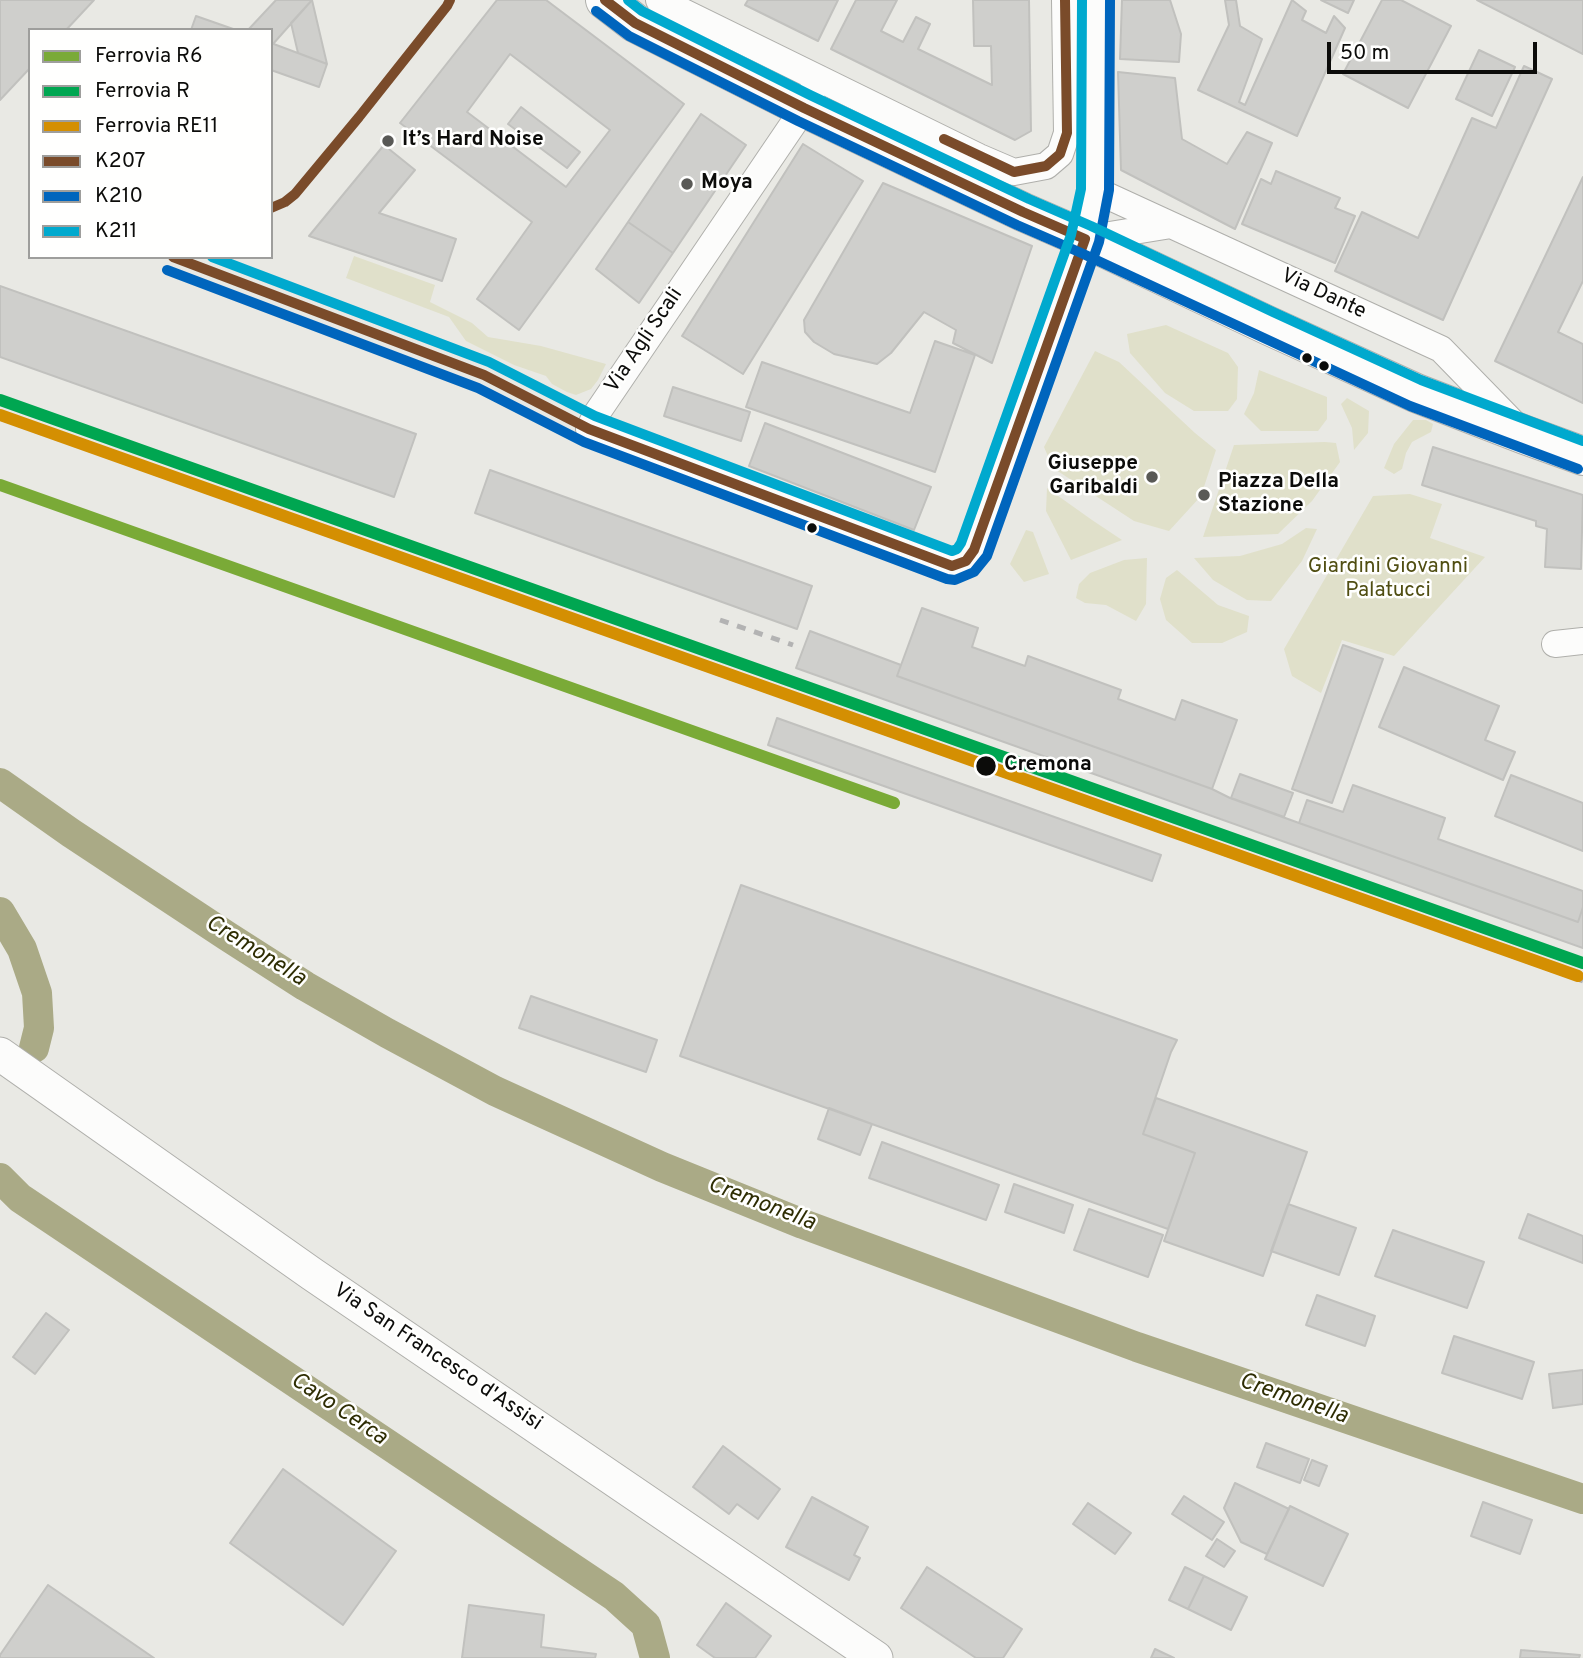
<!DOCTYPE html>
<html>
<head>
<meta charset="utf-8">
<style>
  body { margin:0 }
  #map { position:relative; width:1583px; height:1658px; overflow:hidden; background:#e9e9e4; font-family:Overpass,sans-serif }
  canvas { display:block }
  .legend { position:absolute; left:28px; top:28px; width:245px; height:231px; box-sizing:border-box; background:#fffffe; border:2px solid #9e9e9c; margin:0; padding:9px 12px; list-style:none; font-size:21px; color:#0c0c0a }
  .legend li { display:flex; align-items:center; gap:14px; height:35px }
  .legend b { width:35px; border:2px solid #9e9e9c }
  .scale { position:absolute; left:1327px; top:42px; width:210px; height:32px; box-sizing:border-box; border:4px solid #0c0c0a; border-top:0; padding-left:9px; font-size:21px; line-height:24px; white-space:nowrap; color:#0c0c0a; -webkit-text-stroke:5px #fffffe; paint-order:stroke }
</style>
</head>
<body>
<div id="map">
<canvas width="1583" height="1658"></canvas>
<ul class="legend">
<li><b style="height:9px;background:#7aaa37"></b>Ferrovia R6</li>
<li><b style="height:9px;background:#00a651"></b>Ferrovia R</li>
<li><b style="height:9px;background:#d48f02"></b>Ferrovia RE11</li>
<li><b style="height:9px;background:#7a4b2a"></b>K207</li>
<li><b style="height:9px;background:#0065bd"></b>K210</li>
<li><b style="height:9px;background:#00a9ce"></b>K211</li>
</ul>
<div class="scale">50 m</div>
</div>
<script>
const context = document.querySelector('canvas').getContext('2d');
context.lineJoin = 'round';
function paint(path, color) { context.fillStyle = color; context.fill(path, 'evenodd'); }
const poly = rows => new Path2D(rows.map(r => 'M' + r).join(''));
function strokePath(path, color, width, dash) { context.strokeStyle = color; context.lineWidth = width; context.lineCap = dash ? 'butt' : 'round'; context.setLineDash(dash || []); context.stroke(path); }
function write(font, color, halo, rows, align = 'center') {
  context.font = font + ' Overpass,sans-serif'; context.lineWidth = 5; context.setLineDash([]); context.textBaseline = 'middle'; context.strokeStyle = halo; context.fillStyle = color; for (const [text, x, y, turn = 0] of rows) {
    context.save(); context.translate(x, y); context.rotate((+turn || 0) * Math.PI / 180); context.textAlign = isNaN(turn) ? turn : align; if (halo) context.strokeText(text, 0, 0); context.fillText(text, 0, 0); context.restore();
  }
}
const green = poly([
  [354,256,435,285,430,302,472,323,488,337,541,346,606,364,598,380,591,389,576,395,567,392,552,384,546,376,514,365,466,341,449,317,346,278],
  [1166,325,1228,353,1238,367,1237,399,1228,411,1194,411,1165,393,1130,353,1127,334],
  [1095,351,1119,362,1195,433,1216,450,1201,496,1169,531,1134,521,1053,468,1044,447],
  [1259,370,1327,397,1327,419,1318,431,1261,431,1244,414,1254,393],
  [1347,398,1369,411,1368,433,1354,450,1352,428,1341,404],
  [1413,420,1426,420,1433,424,1431,432,1412,442,1406,453,1402,469,1394,474,1384,468,1394,444],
  [1325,442,1336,443,1340,462,1312,501,1278,534,1203,537,1234,445],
  [1047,488,1092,520,1122,540,1071,560,1046,511],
  [1410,494,1442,504,1430,538,1485,557,1394,656,1342,640,1321,693,1292,676,1284,649,1373,496],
  [1306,528,1317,529,1302,561,1271,601,1247,600,1213,580,1194,558,1240,556,1282,544],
  [1026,530,1033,532,1049,574,1024,582,1010,564],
  [1147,558,1146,604,1136,621,1106,605,1085,603,1076,598,1079,584,1090,573,1124,560],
  [1177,570,1218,605,1249,616,1247,632,1222,643,1192,643,1166,620,1160,599,1166,578]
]);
const canal = poly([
  [0,783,71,833,227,936,305,986,387,1033,495,1091,662,1167,803,1224,1137,1347,1583,1499],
  [0,912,22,949,37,993,39,1028,34,1048],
  [0,1178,20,1198,614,1596,646,1625,655,1658]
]);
const building = poly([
  [0,0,94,0,66,30,30,30,30,68,0,100,0,0],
  [276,0,312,0,273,44,271,43,271,30,248,30,276,0],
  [312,0,327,64,298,53,291,23,312,0],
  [497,0,546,0,684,104,519,330,477,299,532,222,400,123,497,0],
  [510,54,610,130,566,187,467,112,510,54],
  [748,0,838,0,818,41,745,5,748,0],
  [856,0,897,0,881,31,903,42,916,17,930,24,918,49,992,85,991,46,974,46,973,0,1029,0,1031,131,1015,140,831,49,856,0],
  [1122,0,1170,0,1181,34,1179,62,1120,59,1122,0],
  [1225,0,1236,0,1240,26,1262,39,1239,102,1245,105,1292,0,1306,11,1302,20,1326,33,1334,16,1345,28,1297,136,1198,90,1229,25,1225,0],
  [1321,0,1354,0,1348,13,1321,0],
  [1382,0,1401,0,1451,26,1408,108,1343,74,1382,0],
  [1477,0,1583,0,1583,54,1477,0],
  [196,16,236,30,191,30,196,16],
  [271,43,327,64,319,87,271,70,271,43],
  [1479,50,1515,67,1492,116,1456,99,1479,50],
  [1524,66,1552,79,1443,320,1335,271,1362,212,1418,238,1472,118,1496,128,1524,66],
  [1118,72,1175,78,1182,139,1227,164,1247,132,1272,143,1235,229,1121,170,1118,72],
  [521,107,580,152,567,168,508,124,521,107],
  [701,114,746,145,673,253,628,222,701,114],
  [803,144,863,181,743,374,682,336,803,144],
  [384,145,415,170,379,213,456,239,442,281,309,236,384,145],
  [1276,171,1340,198,1335,208,1355,216,1335,263,1242,224,1261,179,1271,184,1276,171],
  [1583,177,1583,281,1558,332,1583,344,1583,403,1495,361,1583,177],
  [883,183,1032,246,992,363,953,343,956,330,924,312,891,353,877,364,834,354,814,342,805,332,804,320,883,183],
  [628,222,673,253,639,303,596,269,628,222],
  [0,286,416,434,394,497,0,357,0,286],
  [935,341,975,355,935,472,746,407,762,362,910,413,935,341],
  [673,387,750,412,741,441,664,416,673,387],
  [765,423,931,487,914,530,749,466,765,423],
  [1433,447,1583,495,1581,569,1545,567,1547,529,1536,526,1536,521,1422,485,1433,447],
  [490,470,812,586,797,629,475,513,490,470],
  [922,608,978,628,972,647,1025,666,1028,656,1121,690,1118,699,1175,720,1182,700,1237,720,1212,789,897,676,922,608],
  [810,631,901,665,897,676,1212,789,1230,798,1299,823,1578,922,1583,907,1583,948,796,668,810,631],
  [1343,645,1383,659,1332,803,1292,789,1343,645],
  [1404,667,1499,706,1485,740,1515,752,1503,780,1379,727,1404,667],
  [777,718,1161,855,1152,881,768,745,777,718],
  [1240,774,1293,793,1284,817,1231,798,1240,774],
  [1511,775,1583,803,1583,851,1495,816,1511,775],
  [1353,785,1445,818,1438,839,1583,891,1583,907,1578,922,1299,823,1307,800,1343,812,1353,785],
  [741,885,1177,1040,1171,1052,1143,1134,1195,1153,1168,1229,680,1056,741,885],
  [531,996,657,1040,646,1072,519,1028,531,996],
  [1156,1098,1307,1152,1263,1276,1164,1241,1195,1153,1143,1134,1156,1098],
  [829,1108,872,1124,860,1155,818,1139,829,1108],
  [882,1142,999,1185,986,1220,869,1178,882,1142],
  [1014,1184,1073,1205,1064,1233,1005,1212,1014,1184],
  [1288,1204,1356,1228,1339,1275,1271,1251,1288,1204],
  [1089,1209,1163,1235,1148,1277,1074,1250,1089,1209],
  [1528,1214,1583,1236,1583,1263,1519,1238,1528,1214],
  [1393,1230,1484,1262,1467,1308,1375,1276,1393,1230],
  [1317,1295,1375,1316,1365,1346,1306,1325,1317,1295],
  [46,1313,69,1330,35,1374,13,1357,46,1313],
  [1454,1336,1534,1362,1522,1399,1442,1373,1454,1336],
  [1583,1370,1583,1404,1553,1408,1549,1374,1583,1370],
  [1266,1443,1309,1459,1300,1483,1257,1467,1266,1443],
  [723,1446,780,1489,758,1519,737,1504,729,1514,693,1487,723,1446],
  [1312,1460,1327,1466,1319,1486,1304,1480,1312,1460],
  [283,1469,396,1551,343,1625,230,1543,283,1469],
  [1235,1483,1289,1509,1267,1554,1241,1542,1224,1508,1235,1483],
  [1184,1496,1224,1522,1212,1540,1172,1514,1184,1496],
  [812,1497,868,1527,854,1555,860,1558,849,1580,786,1547,812,1497],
  [1483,1502,1532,1520,1520,1554,1471,1536,1483,1502],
  [1088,1503,1131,1533,1115,1554,1073,1524,1088,1503],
  [1290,1506,1348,1534,1323,1586,1265,1559,1290,1506],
  [1217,1539,1235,1551,1224,1567,1206,1556,1217,1539],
  [927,1567,1022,1629,1003,1658,976,1658,901,1608,927,1567],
  [1185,1567,1204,1576,1188,1609,1169,1600,1185,1567],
  [1204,1576,1247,1597,1231,1630,1188,1609,1204,1576],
  [48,1585,154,1658,0,1658,0,1655,48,1585],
  [726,1603,771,1636,755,1658,715,1658,697,1645,726,1603],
  [469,1605,544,1615,541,1647,596,1654,595,1658,462,1658,469,1605],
  [1155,1649,1174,1658,1151,1658,1155,1649],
  [1521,1650,1580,1655,1579,1658,1520,1658,1521,1650]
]);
const minor = poly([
  [659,0,979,157,1014,172,1046,166,1060,154,1067,133,1065,0],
  [818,78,804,108,597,413,589,429,952,566,966,561,974,550,1085,239,1095,190,1096,0],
  [1095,190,1441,349,1516,426],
  [1085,239,1171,225],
  [1555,644,1583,641]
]);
const tertiary = poly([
  [0,1054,312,1274,876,1658]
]);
const secondary = poly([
  [605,0,635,23,804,108,1023,212,1085,239,1267,325,1416,393,1525,435,1583,456]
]);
const rail = poly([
  [0,418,1583,981],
  [720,620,793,645]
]);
const bus1 = poly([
  [944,139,1014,172,1046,166,1060,154,1067,133,1065,0],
  [271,208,285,202,295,194,359,117,447,6,450,0],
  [173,257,484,375,589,429,952,566,966,561,974,550,1085,239,1023,212,804,108,635,23,605,0]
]);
const bus2 = poly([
  [596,11,629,36,798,121,1017,225,1079,252,1410,406,1578,469],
  [167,270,478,388,584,442,947,579,955,580,974,572,987,556,1099,242,1109,190,1110,0]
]);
const bus3 = poly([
  [628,0,642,11,810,95,1029,199,1091,226,1273,312,1421,380,1583,441],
  [212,257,489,362,595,416,952,551,957,549,961,543,1071,235,1081,189,1082,0]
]);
const rail1 = poly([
  [0,485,894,803]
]);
const rail2 = poly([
  [0,400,1583,963]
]);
const rail3 = poly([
  [0,415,1578,976]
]);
const markers = [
  [388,141,7,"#595956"],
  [687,184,7,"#595956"],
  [1307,358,6,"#0c0c0a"],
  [1324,366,6,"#0c0c0a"],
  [1152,477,7,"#595956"],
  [1204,495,7,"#595956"],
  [812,528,6,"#0c0c0a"],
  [986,766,11,"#0c0c0a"]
];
const poiNames = [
  ["It’s Hard Noise",402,141],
  ["Moya",701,184],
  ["Giuseppe",1138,465,"right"],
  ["Garibaldi",1138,489,"right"],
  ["Piazza Della",1218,483],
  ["Stazione",1218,507]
];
const streetNames = [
  ["Via Dante",1323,295,25],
  ["Via Agli Scali",645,341,-56],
  ["Via San Francesco d'Assisi",437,1358,34]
];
const parkNames = [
  ["Giardini Giovanni",1388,568],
  ["Palatucci",1388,592]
];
const stopNames = [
  ["Cremona",1004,766]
];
const waterNames = [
  ["Cremonella",255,952,32],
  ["Cremonella",761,1205,21],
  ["Cremonella",1293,1400,19],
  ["Cavo Cerca",338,1410,34]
];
paint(green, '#e0e0ca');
strokePath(canal, '#aaaa86', 30);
paint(building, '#cfcfcc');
strokePath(building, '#c1c1be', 2);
strokePath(minor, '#afafab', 28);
strokePath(tertiary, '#afafab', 35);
strokePath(secondary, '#afafab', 40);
strokePath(minor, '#fcfcfb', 26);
strokePath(tertiary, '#fcfcfb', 33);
strokePath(secondary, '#fcfcfb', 38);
strokePath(rail, '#b3b3b3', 5, [9, 9]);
strokePath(bus1, '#7a4b2a', 10);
strokePath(bus2, '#0065bd', 10);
strokePath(bus3, '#00a9ce', 10);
strokePath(rail1, '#7aaa37', 12);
strokePath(rail2, '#00a651', 12);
strokePath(rail3, '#d48f02', 12);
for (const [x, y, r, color] of markers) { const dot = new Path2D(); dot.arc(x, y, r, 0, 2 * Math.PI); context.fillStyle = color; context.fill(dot); strokePath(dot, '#fffffe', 2.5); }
write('bold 21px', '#0c0c0a', '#fffffe', poiNames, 'left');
write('21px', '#0c0c0a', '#fffffe', streetNames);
write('21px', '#504e12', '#fffffe', parkNames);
write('bold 21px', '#0c0c0a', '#fffffe', stopNames, 'left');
write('italic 23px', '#2e2d03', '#fffffe', waterNames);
</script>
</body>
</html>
